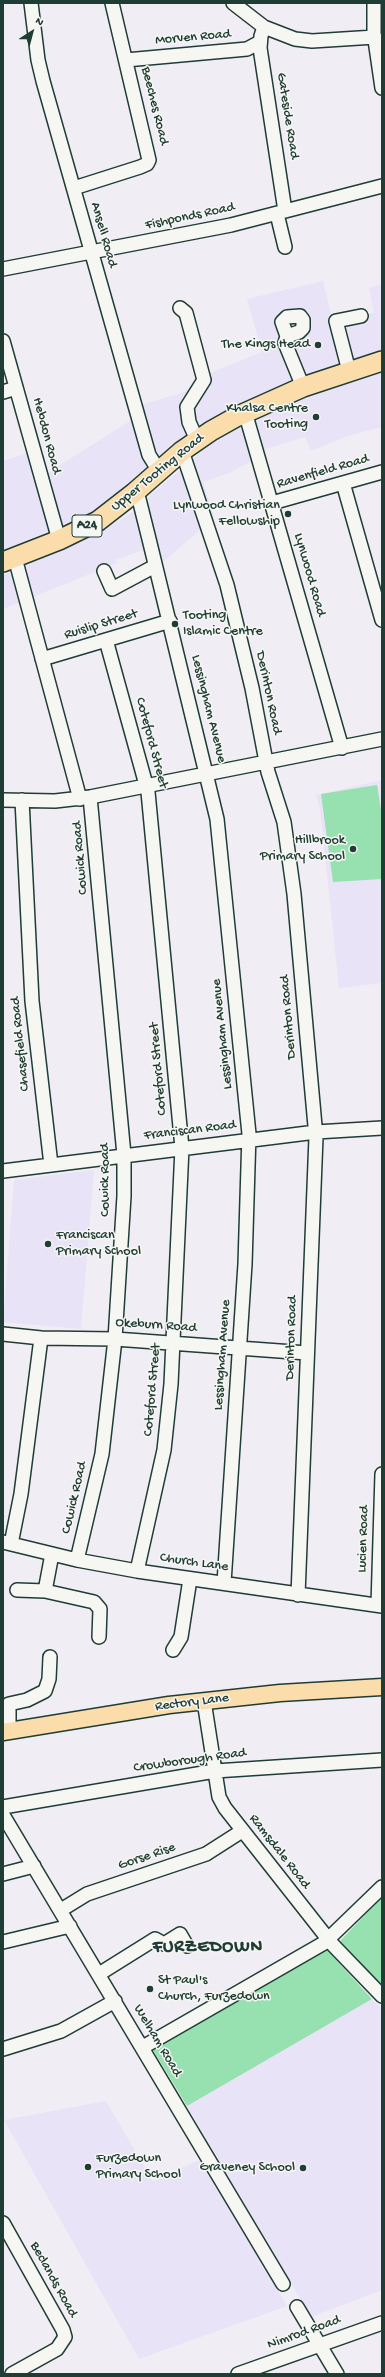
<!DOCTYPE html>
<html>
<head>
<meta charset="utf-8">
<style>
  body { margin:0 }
  #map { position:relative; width:385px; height:2377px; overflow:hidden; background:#f0edf4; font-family:"Gochi Hand",sans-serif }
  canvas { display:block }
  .frame { position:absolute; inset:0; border:4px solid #1f3d34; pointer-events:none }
  .north { position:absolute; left:12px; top:12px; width:40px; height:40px; -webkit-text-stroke:3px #f6f6f2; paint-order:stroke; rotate:36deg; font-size:11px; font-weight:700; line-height:16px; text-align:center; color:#1f3d34 }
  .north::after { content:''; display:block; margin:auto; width:14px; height:18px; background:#1f3d34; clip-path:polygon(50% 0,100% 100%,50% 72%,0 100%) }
</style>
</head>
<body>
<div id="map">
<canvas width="385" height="2377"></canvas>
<div class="frame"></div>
<div class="north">N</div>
</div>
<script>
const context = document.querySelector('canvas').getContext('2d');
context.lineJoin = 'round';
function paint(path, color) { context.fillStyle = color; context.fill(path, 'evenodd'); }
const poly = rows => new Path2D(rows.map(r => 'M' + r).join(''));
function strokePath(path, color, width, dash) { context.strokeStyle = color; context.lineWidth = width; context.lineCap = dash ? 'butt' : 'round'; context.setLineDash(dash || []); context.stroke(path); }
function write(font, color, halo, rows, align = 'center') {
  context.font = font + ' "Gochi Hand",sans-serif'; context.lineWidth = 3; context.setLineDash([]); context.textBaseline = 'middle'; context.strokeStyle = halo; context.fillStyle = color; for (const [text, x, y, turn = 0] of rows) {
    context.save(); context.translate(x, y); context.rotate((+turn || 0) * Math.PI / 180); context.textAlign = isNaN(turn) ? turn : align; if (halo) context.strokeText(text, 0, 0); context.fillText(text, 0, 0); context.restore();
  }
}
const built = poly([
  [323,281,332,318,374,313,369,288,382,284,382,351,342,363,298,380,256,397,216,417,190,432,93,513,3,550,3,461,37,450,44,475,132,420,144,404,184,392,205,375,262,352,247,299],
  [382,371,382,427,347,436,311,451,305,437,265,449,252,461,229,473,203,482,214,518,164,561,142,550,116,560,117,563,3,609,3,575,100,533,149,501,148,497,207,447,242,426,319,392],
  [382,780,382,983,339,988,320,808,316,795],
  [94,1170,81,1329,3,1322,14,1180],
  [372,1999,382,2009,382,2290,311,2317,187,2106],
  [106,2101,153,2181,200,2160,287,2306,139,2359,4,2120]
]);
const green = poly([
  [377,785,382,816,382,879,333,882,321,794],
  [382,1897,382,1986,340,1941],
  [326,1949,372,1999,187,2106,153,2050]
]);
const minor = poly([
  [31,3,38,60,43,81,149,455,159,471],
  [233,3,264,27,295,39,312,41,375,37],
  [374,3,374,33,382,88],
  [264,27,261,36,260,48,285,211],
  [126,60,247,49,260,42],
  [74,188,140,167,147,164,149,160,112,3],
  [277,214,285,247],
  [3,269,231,225,382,186],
  [180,308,186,313,204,380,187,407,189,422,197,440],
  [287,336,299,332,303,328,303,320,300,316,287,317,282,322,287,336,285,343,303,387],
  [3,341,59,540],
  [349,371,336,321,361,316],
  [3,392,16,388],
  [245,412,342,748],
  [182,451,227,585,252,688,268,772,284,822,294,894,316,1137,298,1595],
  [343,483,382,620],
  [134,493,139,499,149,539,217,819,249,1134,245,1264,224,1583],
  [272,503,382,472],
  [15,558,80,799],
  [104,571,112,589,155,566],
  [106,640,148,792,182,1148,171,1384,164,1450,137,1571],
  [42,659,170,621],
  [3,800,55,801,90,797,382,739],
  [22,800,32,1001,51,1165],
  [3,1171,316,1132,382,1128],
  [3,1334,41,1338,115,1339,307,1353],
  [3,1542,77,1560,137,1571,382,1606],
  [11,1544,21,1494,41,1338],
  [77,1560,102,1454,115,1339,124,1196,124,1155,90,797],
  [17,1590,45,1591,94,1602,100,1609,99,1637],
  [45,1591,52,1554],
  [378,1605,382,1474],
  [173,1650,181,1637,190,1579],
  [204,1701,219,1797,225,1808,332,1944,382,1996],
  [9,1731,9,1704,27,1700,45,1691,49,1679,50,1657],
  [3,1807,215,1771,382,1760],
  [3,1815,283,2284],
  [3,1874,34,1866],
  [61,1910,87,1894,206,1854,242,1831],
  [3,1942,70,1926],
  [99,1974,155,1939,164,1944,180,1934,187,1946],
  [143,2047,324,1943,382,1887],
  [3,2049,61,2031,115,2001],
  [3,2223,63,2330,65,2337,57,2349,12,2374],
  [297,2307,337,2374],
  [238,2374,382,2323]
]);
const major = poly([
  [3,1732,169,1705,280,1693,382,1687]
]);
const highway = poly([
  [3,562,59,540,98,521,134,493,182,451,211,431,236,417,303,387,382,361]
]);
const markers = [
  [318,345,4,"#1f3d34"],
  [316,417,4,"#1f3d34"],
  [288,514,4,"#1f3d34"],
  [175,624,4,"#1f3d34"],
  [353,849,4,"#1f3d34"],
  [48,1244,4,"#1f3d34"],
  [150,1989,4,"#1f3d34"],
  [88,2167,4,"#1f3d34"],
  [303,2168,4,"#1f3d34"]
];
const shields = [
  [87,526,30]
];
const shieldNames = [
  ["A24",87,526]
];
const streetNames = [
  ["Morven Road",193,38,-5],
  ["Beeches Road",154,106,76],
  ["Gateside Road",287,116,81],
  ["Fishponds Road",190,217,-12],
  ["Ansell Road",103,235,74],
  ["Hebdon Road",46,436,75],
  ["Ravenfield Road",323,472,-16],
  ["Upper Tooting Road",158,473,-39],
  ["Lynwood Road",309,575,74],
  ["Ruislip Street",101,625,-17],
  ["Derinton Road",268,693,78],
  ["Lessingham Avenue",208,709,76],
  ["Coteford Street",151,743,75],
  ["Cowick Road",81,858,-95],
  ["Derinton Road",289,1017,-95],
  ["Lessingham Avenue",223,1034,-96],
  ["Chasefield Road",21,1044,-96],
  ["Coteford Street",159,1069,-95],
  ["Franciscan Road",190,1131,-7],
  ["Cowick Road",106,1180,-90],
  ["Okeburn Road",156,1326,4],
  ["Derinton Road",292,1338,-88],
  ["Lessingham Avenue",223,1355,-86],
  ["Coteford Street",153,1390,-85],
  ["Cowick Road",75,1498,-77],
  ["Lucien Road",364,1539,-88],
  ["Church Lane",194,1563,8],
  ["Rectory Lane",192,1703,-7],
  ["Crowborough Road",190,1761,-8],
  ["Ramsdale Road",279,1852,52],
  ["Gorse Rise",147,1857,-19],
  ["Welham Road",157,2041,59],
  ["Beclands Road",53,2280,61],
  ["Nimrod Road",304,2333,-20]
];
const poiNames = [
  ["The Kings Head",310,345],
  ["Khalsa Centre",308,409],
  ["Tooting",308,425],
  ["Lynwood Christian",280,506],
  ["Fellowship",280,522],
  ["Tooting",183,616,"left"],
  ["Islamic Centre",183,632,"left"],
  ["Hillbrook",345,841],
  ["Primary School",345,857],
  ["Franciscan",56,1236,"left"],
  ["Primary School",56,1252,"left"],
  ["St Paul's",158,1981,"left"],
  ["Church, Furzedown",158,1997,"left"],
  ["Furzedown",96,2159,"left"],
  ["Primary School",96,2175,"left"],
  ["Graveney School",295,2168]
];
const districtNames = [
  ["FURZEDOWN",208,1948]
];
paint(built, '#e8e3f7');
paint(green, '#97e0af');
strokePath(minor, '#1f3d34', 16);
strokePath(major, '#1f3d34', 19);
strokePath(highway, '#1f3d34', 22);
strokePath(minor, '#f6f6f2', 13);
strokePath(major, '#faddab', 16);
strokePath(highway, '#faddab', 19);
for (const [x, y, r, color] of markers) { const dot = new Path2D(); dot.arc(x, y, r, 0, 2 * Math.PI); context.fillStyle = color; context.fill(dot); strokePath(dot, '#f6f6f2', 1.5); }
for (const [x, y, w] of shields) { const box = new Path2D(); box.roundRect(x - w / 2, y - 11, w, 22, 3); context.fillStyle = '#f6f6f2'; context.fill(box); strokePath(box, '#1f3d34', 1); }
write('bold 13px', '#1f3d34', null, shieldNames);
write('14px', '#1f3d34', '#f6f6f2', streetNames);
write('14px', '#1f3d34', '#f6f6f2', poiNames, 'right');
context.letterSpacing = '1px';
write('bold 18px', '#1f3d34', '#f6f6f2', districtNames);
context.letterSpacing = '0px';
</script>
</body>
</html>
